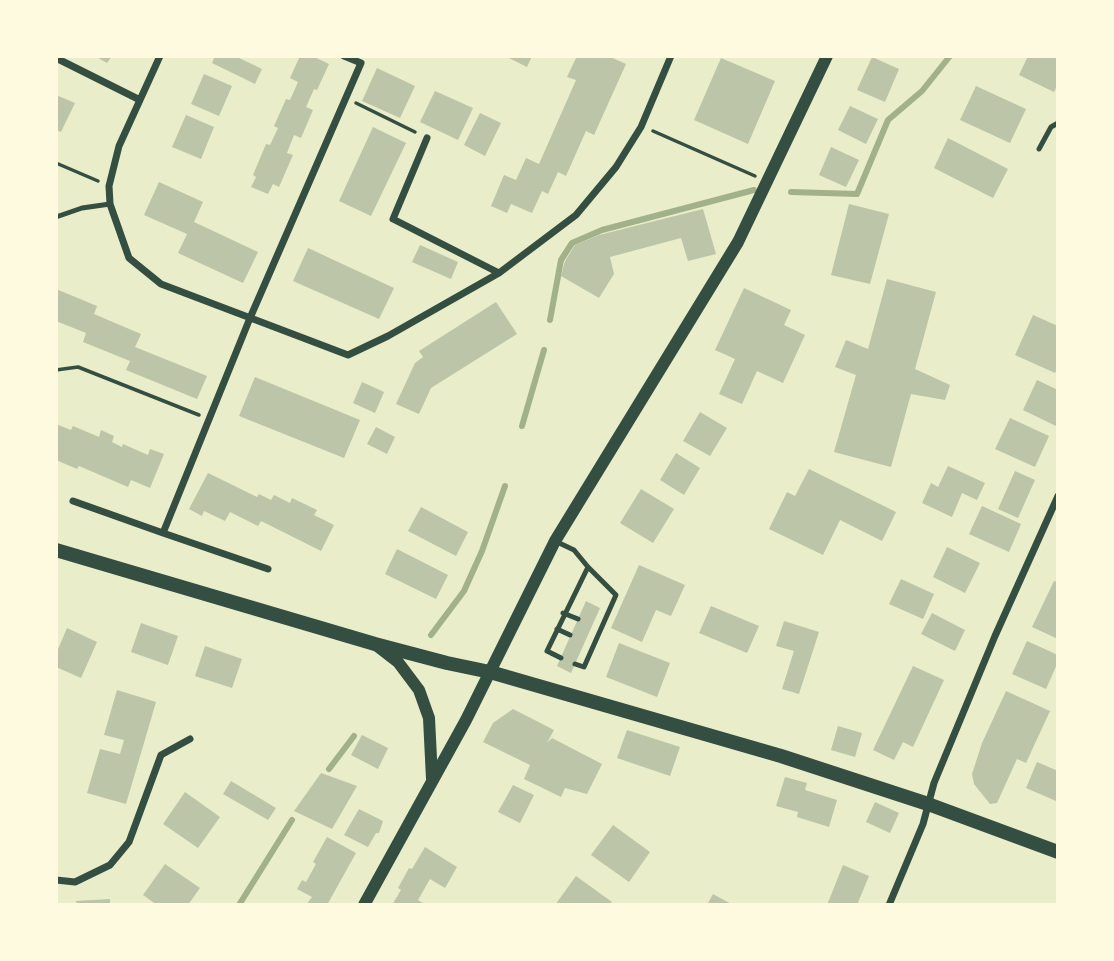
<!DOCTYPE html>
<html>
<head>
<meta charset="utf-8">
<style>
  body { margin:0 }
  #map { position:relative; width:1114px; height:961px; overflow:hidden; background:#e9edc9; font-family:"Archivo Narrow",sans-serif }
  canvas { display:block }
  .frame { position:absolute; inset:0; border:58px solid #fefae0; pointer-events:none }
</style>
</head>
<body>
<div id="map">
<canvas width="1114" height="961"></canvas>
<div class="frame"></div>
</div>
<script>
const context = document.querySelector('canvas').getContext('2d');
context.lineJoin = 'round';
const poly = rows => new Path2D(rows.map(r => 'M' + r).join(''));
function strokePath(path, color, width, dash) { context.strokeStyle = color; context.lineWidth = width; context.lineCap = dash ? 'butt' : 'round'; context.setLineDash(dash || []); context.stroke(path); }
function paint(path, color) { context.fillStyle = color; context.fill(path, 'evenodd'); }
const stream = poly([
  [791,192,857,194,888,120,922,91,950,56],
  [550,320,561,260,572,243,602,230,754,190],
  [522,426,544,350],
  [431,635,464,591,482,551,505,486],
  [329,769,354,736],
  [239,905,292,820]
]);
const building = poly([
  [95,56,112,56,107,63],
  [215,56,235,56,262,69,255,84,212,63],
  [300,56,312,56,329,64,317,90,314,89,306,107,313,110,301,138,294,135,287,153,293,155,279,187,273,184,268,194,251,187,256,177,253,175,266,144,270,145,278,128,274,126,286,99,290,100,298,82,290,78],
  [505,56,532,56,527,67],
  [577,56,608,56,626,64,594,135,586,131,566,176,558,172,548,194,542,191,532,213,511,204,507,213,491,206,504,175,516,180,526,158,539,164,576,80,567,77],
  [1028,56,1058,56,1058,84,1054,92,1019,75],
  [872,57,899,69,885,102,857,90],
  [721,58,775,81,748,144,694,120],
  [377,68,415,86,400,118,362,101],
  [204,74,232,86,219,116,191,104],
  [976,86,1026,109,1010,143,960,120],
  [435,91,473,108,458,140,420,122],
  [56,95,75,103,61,132,56,130],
  [850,106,878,119,866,144,838,130],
  [480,113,501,123,485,156,464,145],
  [186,115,214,127,201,159,172,147],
  [373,127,406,143,371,216,339,201],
  [948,138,1008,169,993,198,934,168],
  [831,147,859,160,846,187,819,175],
  [159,182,203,202,194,222,258,252,243,283,178,253,187,234,144,215],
  [849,204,889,214,870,284,831,275],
  [703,209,716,254,688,261,681,238,610,257,614,274,599,298,561,276,565,261,575,245,599,235],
  [420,245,458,262,451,279,412,262],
  [308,248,394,288,379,319,293,281],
  [887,279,936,292,915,369,950,385,945,400,911,394,891,467,834,452,856,375,835,367,846,340,868,349],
  [744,288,791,310,784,325,805,335,783,383,757,371,742,404,719,394,735,359,715,350],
  [56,289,97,306,94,314,141,334,135,347,207,376,197,399,126,370,130,361,83,342,86,333,56,321],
  [496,302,517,334,431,388,419,414,396,404,415,363,423,357,419,351],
  [1033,315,1058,326,1058,367,1055,373,1015,355],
  [255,377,360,420,344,458,239,416],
  [1037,380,1058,390,1056,426,1023,410],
  [362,382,384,392,375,413,353,403],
  [700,412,727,428,710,456,683,441],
  [1010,418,1049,436,1035,467,995,449],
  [56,424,71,430,73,426,99,437,101,430,114,436,112,442,122,447,123,444,148,455,150,449,164,454,150,488,131,480,128,487,79,466,77,469,56,460],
  [376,427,395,437,387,454,367,444],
  [676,453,700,468,684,495,660,480],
  [948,466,985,483,977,500,962,493,952,517,922,503,931,483,938,487],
  [809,469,896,512,882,541,840,520,823,555,769,529,787,492,795,496],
  [1015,471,1035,480,1018,518,998,509],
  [208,473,257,497,259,494,271,500,274,495,290,503,292,498,317,510,314,515,334,525,321,551,261,521,258,526,230,512,225,521,204,511,202,516,189,509],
  [641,489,674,509,653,543,620,523],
  [982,506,1021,524,1009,552,969,534],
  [421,507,468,532,456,556,408,531],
  [947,547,980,563,965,593,933,577],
  [397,549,448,575,436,599,385,574],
  [639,565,685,585,671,616,656,610,642,642,611,628],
  [901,579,934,594,923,619,889,604],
  [1054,581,1058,582,1058,639,1032,627],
  [586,601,600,608,571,673,557,666],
  [711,606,759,626,747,653,699,633],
  [932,613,965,630,955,651,921,634],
  [784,621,819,632,799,694,782,689,794,651,776,646],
  [141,623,178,636,168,665,131,652],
  [67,628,97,642,81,678,56,667,56,654],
  [1027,641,1058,655,1058,662,1046,689,1012,674],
  [619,643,670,663,657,697,606,677],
  [205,646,242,659,232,688,195,676],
  [913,666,944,680,913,747,903,742,894,760,873,750],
  [117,690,156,702,126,804,87,793,100,749,120,754,124,740,104,735],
  [1006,691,1050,711,1026,763,1017,759,997,803,990,804,974,784,972,774,982,743],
  [513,709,554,730,547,743,552,738,602,764,587,794,565,788,561,797,524,779,530,765,483,742,493,723],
  [838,726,862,733,855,757,831,750],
  [627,730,680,747,670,776,617,758],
  [362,735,388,748,378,769,351,755],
  [1037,762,1058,771,1058,796,1056,801,1026,788],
  [321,773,357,786,332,829,294,811],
  [785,777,807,783,805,790,837,800,829,827,797,817,798,812,776,806],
  [231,781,276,808,268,820,223,794],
  [513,785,534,795,520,823,498,812],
  [185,792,220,817,198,848,163,824],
  [875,802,899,813,890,833,866,822],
  [359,809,383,821,379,833,376,833,368,847,344,835],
  [613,825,650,852,629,882,591,855],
  [327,837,356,853,327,905,306,905,312,897,297,889,302,880,306,882,316,864,313,862],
  [425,847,457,867,445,888,430,879,418,900,426,905,392,905,401,890,398,888,409,868,412,869],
  [165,864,200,888,188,905,157,905,143,895],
  [843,865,869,876,857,905,827,905],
  [576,876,612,902,609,905,555,905],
  [713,894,733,905,707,905],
  [110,899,110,905,77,905,76,901]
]);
const path = poly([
  [356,103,415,132],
  [653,131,755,176],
  [56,163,98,181],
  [56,370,78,367,199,415]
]);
const service = poly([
  [1039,149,1051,127,1058,123],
  [56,217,82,208,110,204],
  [555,541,574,550,588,567],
  [563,613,578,619],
  [557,629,570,635],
  [561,658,547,651,588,567,616,595,584,667,575,664]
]);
const minor = poly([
  [160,56,119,146,109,186,110,204,129,258,161,284,348,355,388,336,499,273,576,215,616,167,641,127,671,56],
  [56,58,140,100],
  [427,138,393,219,499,273],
  [73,501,163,533,250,318,361,63,344,56],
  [163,533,268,569],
  [56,880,75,882,110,865,129,842,161,755,190,739],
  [889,905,923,824,934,783,995,636,1058,496]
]);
const tertiary = poly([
  [376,645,398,662,419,690,429,718,432,779],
  [364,905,466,720,555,541,738,242,827,56]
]);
const secondary = poly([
  [56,550,375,644,447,663,490,672,781,756,928,804,1058,852]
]);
strokePath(stream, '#a3b18a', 6);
paint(building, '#bcc5a7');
strokePath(path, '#344e41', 3.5);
strokePath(service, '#344e41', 5);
strokePath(minor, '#344e41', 7);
strokePath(tertiary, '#344e41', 12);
strokePath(secondary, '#344e41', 14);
</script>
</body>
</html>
